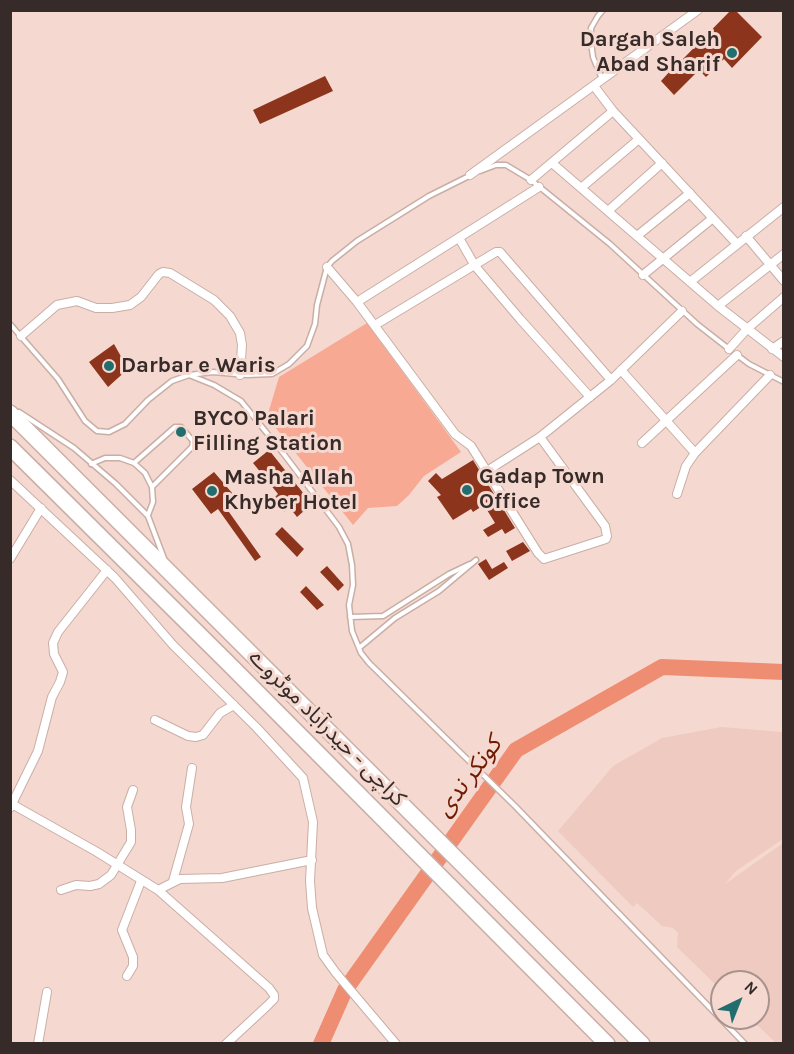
<!DOCTYPE html>
<html>
<head>
<meta charset="utf-8">
<style>
  body { margin:0 }
  #map { position:relative; width:794px; height:1054px; overflow:hidden; background:#f5d9d0; font-family:Karla,sans-serif }
  canvas { display:block }
  .frame { position:absolute; inset:0; border:12px solid #362b28; pointer-events:none }
  .north { position:absolute; left:710px; top:970px; width:60px; height:60px; box-sizing:border-box; background:#f5d9d0; border:2px solid #a9938d; border-radius:50%; rotate:43deg; font-size:16px; font-weight:700; line-height:24px; text-align:center; color:#362b28 }
  .north::after { content:''; display:block; margin:auto; width:21px; height:27px; background:#226e6e; clip-path:polygon(50% 0,100% 100%,50% 72%,0 100%) }
</style>
</head>
<body>
<div id="map">
<canvas width="794" height="1054"></canvas>
<div class="frame"></div>
<div class="north">N</div>
</div>
<script>
const context = document.querySelector('canvas').getContext('2d');
context.lineJoin = 'round';
function paint(path, color) { context.fillStyle = color; context.fill(path, 'evenodd'); }
const poly = rows => new Path2D(rows.map(r => 'M' + r).join(''));
function strokePath(path, color, width, dash) { context.strokeStyle = color; context.lineWidth = width; context.lineCap = dash ? 'butt' : 'round'; context.setLineDash(dash || []); context.stroke(path); }
function write(font, color, halo, rows, align = 'center') {
  context.font = font + ' Karla,"Noto Sans Arabic",sans-serif'; context.lineWidth = 6; context.setLineDash([]); context.textBaseline = 'middle'; context.strokeStyle = halo; context.fillStyle = color; for (const [text, x, y, turn = 0] of rows) {
    context.save(); context.translate(x, y); context.rotate((+turn || 0) * Math.PI / 180); context.textAlign = isNaN(turn) ? turn : align; if (halo) context.strokeText(text, 0, 0); context.fillText(text, 0, 0); context.restore();
  }
}
const built = poly([
  [721,727,783,732,783,839,736,871,725,884,783,843,783,1043,776,1043,750,1018,758,1018,758,982,722,982,722,991,677,947,678,933,673,928,662,926,637,903,633,907,558,831,613,766,662,738]
]);
const green = poly([
  [367,323,461,452,424,476,409,495,397,506,368,508,353,525,267,417,279,377]
]);
const river = poly([
  [321,1044,345,990,516,750,662,667,784,672]
]);
const building = poly([
  [731,10,735,10,762,37,732,68,724,59,706,77,699,70,674,95,661,81,671,70,673,63,681,61],
  [325,76,333,91,260,124,253,110],
  [114,344,128,369,108,387,89,362],
  [269,450,312,504,297,517,290,508,284,512,273,499,278,494,253,463],
  [473,460,515,528,505,534,502,529,488,537,483,530,495,523,484,505,473,512,471,509,453,520,437,497,441,495,428,481,436,473,442,479],
  [214,472,233,494,226,500,227,503,224,505,261,557,255,561,218,509,211,514,192,489],
  [282,527,304,549,297,557,275,534],
  [523,542,530,551,512,561,506,551],
  [486,559,492,569,504,562,508,568,489,580,478,564],
  [327,566,344,585,338,591,320,572],
  [306,586,324,605,317,610,300,592]
]);
const service = poly([
  [602,79,593,57,591,42,591,28,598,16,603,10],
  [480,171,496,165,506,165,531,180,610,244,697,324,729,349],
  [10,324,58,379,85,421,97,431,109,432,125,424,148,400,172,381,189,375,213,372,247,375,272,374,289,364,307,346,315,324,317,305,327,267,332,261,357,241,429,196,471,175],
  [737,355,749,364,784,382],
  [189,375,214,385,241,401,283,453,339,527,348,544,352,565,353,585,349,605,352,631,361,653,369,663,515,806,745,1044],
  [19,412,74,448,116,484,148,516,165,561],
  [134,463,175,427,181,427,193,441,192,447,152,487],
  [91,464,105,458,120,458,134,463,145,473,152,487,153,502,148,515],
  [350,617,383,616,449,574,470,564],
  [359,648,395,618,439,591,476,560]
]);
const minor = poly([
  [594,86,613,111,737,244],
  [552,163,718,306,784,357],
  [470,175,698,10],
  [531,180,613,111],
  [581,188,639,139],
  [608,211,662,163],
  [637,236,690,193],
  [746,236,784,281],
  [459,238,475,266,520,319,590,397],
  [327,267,357,302,455,434,471,446,538,553,544,559,606,539,607,536,605,526,540,437],
  [643,275,713,218],
  [690,282,784,207],
  [357,302,539,187],
  [718,306,784,254],
  [375,325,496,252,500,252,611,380],
  [21,336,57,305,77,301,96,308,112,308,130,305,141,297,159,274,163,272,170,273,214,300,230,316,240,333,242,345,240,375],
  [729,349,747,329,784,297],
  [772,349,784,341],
  [621,370,695,453],
  [642,443,737,355],
  [487,471,540,437,611,380,682,311],
  [10,480,115,578,173,645,257,728,303,778,313,822,310,881,312,908,323,955,336,973,396,1044],
  [677,494,686,466,695,453,770,375],
  [10,559,41,508],
  [155,720,188,736,196,737,203,735,220,713,234,705],
  [10,803,97,852,158,890,180,879,222,878,312,860],
  [10,808,38,751,52,697,60,682,63,672,54,654,53,643,58,632,107,570],
  [173,881,189,824,186,807,192,768],
  [61,890,76,885,90,886,99,884,111,875,131,842,131,830,127,807,133,790],
  [158,890,269,988,274,995,274,999,267,1006,226,1044],
  [127,976,133,966,133,957,122,930,141,881],
  [38,1044,47,992]
]);
const motorway = poly([
  [10,413,642,1044],
  [10,447,231,666,607,1044]
]);
const markers = [
  [732,53,6,"#226e6e"],
  [109,366,6,"#226e6e"],
  [181,432,6,"#226e6e"],
  [467,490,6,"#226e6e"],
  [212,491,6,"#226e6e"]
];
const poiNames = [
  ["Dargah Saleh",720,40,"right"],
  ["Abad Sharif",720,65,"right"],
  ["Darbar e Waris",121,366],
  ["BYCO Palari",193,419],
  ["Filling Station",193,444],
  ["Gadap Town",479,477],
  ["Office",479,502],
  ["Masha Allah",224,478],
  ["Khyber Hotel",224,503]
];
const streetNames = [
  ["کراچی - حیدرآباد موٹروے",327,728,45]
];
const waterNames = [
  ["کونکر ندی",469,777,-53]
];
paint(built, '#efcac0');
paint(green, '#f7a994');
strokePath(river, '#ee8d72', 16);
paint(building, '#8d351c');
strokePath(service, '#c9aea6', 7);
strokePath(minor, '#c9aea6', 10);
strokePath(motorway, '#c9aea6', 18);
strokePath(service, '#fff', 4);
strokePath(minor, '#fff', 8);
strokePath(motorway, '#fff', 15);
for (const [x, y, r, color] of markers) { const dot = new Path2D(); dot.arc(x, y, r, 0, 2 * Math.PI); context.fillStyle = color; context.fill(dot); strokePath(dot, '#f5d9d0', 2); }
write('bold 22px', '#362b28', '#f5d9d0', poiNames, 'left');
write('22px', '#362b28', '#f5d9d0', streetNames);
write('italic 24px', '#6e1900', '#f5d9d0', waterNames);
</script>
</body>
</html>
